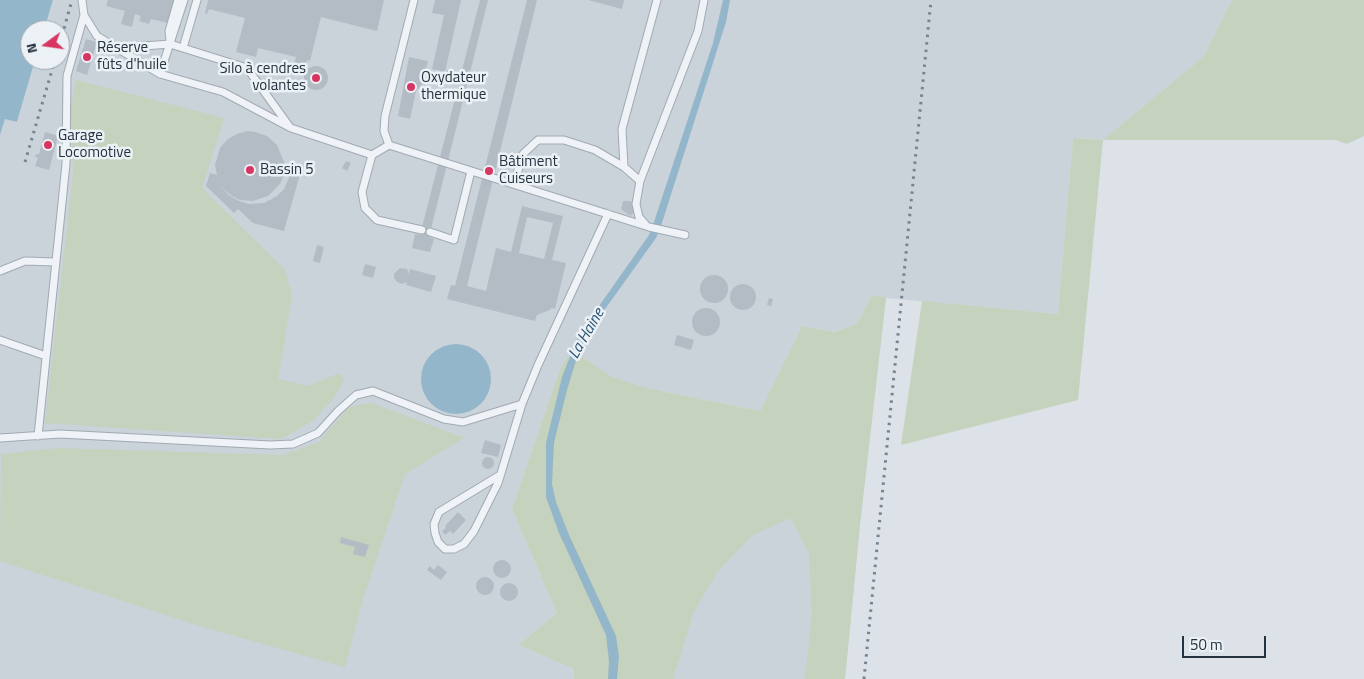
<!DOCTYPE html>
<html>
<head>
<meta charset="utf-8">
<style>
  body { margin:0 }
  #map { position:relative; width:1364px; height:679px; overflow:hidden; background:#dce2e8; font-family:"Titillium Web",sans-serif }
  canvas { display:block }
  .north { position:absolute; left:20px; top:20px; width:50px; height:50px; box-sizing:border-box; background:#ecf1f5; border:1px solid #9ca5ac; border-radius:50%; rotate:256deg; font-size:14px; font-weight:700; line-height:20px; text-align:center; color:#25323f }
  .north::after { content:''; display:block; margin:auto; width:18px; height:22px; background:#d93563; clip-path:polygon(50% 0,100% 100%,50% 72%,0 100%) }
  .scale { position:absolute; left:1182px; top:636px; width:84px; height:22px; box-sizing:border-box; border:2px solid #25323f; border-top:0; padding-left:6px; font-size:15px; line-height:18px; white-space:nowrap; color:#25323f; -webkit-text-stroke:4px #ecf1f5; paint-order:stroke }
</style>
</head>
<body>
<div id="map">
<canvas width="1364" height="679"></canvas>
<div class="north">N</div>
<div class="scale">50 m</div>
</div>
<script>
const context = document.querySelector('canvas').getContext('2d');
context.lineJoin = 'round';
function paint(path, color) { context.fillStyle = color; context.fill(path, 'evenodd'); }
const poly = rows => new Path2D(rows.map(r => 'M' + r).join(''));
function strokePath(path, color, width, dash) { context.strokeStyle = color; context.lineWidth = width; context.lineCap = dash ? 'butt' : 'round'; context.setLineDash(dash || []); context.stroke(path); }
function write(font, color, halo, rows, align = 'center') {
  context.font = font + ' "Titillium Web",sans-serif'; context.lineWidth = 5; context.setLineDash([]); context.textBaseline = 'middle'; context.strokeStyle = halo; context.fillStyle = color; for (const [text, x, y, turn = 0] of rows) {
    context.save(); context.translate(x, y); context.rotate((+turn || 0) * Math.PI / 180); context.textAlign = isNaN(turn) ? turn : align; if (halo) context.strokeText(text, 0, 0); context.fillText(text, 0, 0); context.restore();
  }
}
const built = poly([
  [53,0,1232,0,1204,56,1103,140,1073,138,1058,314,886,298,860,524,845,679,0,679,0,135,5,118,17,122,35,60,60,60,60,30,44,30],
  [871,296,819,440,661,391,760,411,802,326,834,332,857,324],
  [567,357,574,669,518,645,557,613,512,509,559,372]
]);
const green = poly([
  [1232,0,1364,0,1364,136,1347,144,1336,140,1103,140,1078,400,901,445,922,301,1058,314,1073,138,1103,140,1204,56],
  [76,80,224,118,202,188,285,270,292,296,278,379,309,386,339,373,344,380,333,399,314,420,281,439,45,423,73,174,71,106],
  [871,296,886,297,860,524,845,679,805,679,812,613,809,554,791,518,753,535,717,572,693,614,673,679,574,679,574,669,518,645,557,613,512,509,559,372,567,357,578,354,612,377,646,388,760,411,802,326,834,332,857,324],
  [372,403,464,438,405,474,362,602,345,667,203,627,0,561,1,454,59,448,282,455,319,442,349,407]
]);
const water = poly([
  [0,0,53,0,44,30,30,30,30,60,35,60,17,122,5,119,0,135],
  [723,0,730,0,726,22,660,229,656,238,590,330,578,354,567,390,554,443,552,484,556,502,569,535,616,636,619,656,617,679,608,679,609,661,606,635,559,533,546,497,546,443,562,377,577,339,585,326,649,235,652,228,713,43],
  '421 379a35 35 0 1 1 70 0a35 35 0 1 1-70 0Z'
]);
const building = poly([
  [108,0,175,0,168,23,151,19,149,24,139,21,141,16,135,14,132,27,121,24,125,11,106,6],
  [208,0,384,0,377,31,321,17,310,61,307,60,304,72,293,69,296,57,258,48,256,57,236,52,245,18,209,9,207,14,205,14],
  [435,0,461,0,445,72,432,69,444,15,432,13],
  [480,0,488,0,429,237,434,239,430,252,412,248,415,234,420,235,459,83,445,80,447,70,461,74],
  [527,0,537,0,467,286,486,291,496,248,511,252,522,206,563,216,552,260,566,263,555,309,551,308,550,310,537,315,535,321,447,299,451,285,455,286],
  [527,217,553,223,544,259,519,253],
  [588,0,624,0,622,9],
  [86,39,97,42,87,75,76,71],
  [409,57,428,61,422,84,416,91,410,119,398,116],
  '304 78a12 12 0 1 1 24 0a12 12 0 1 1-24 0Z',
  [248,131,255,132,267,136,277,145,284,162,284,174,280,184,268,196,253,201,240,200,232,196,220,186,230,196,239,201,249,204,264,203,277,196,284,189,290,175,291,164,302,167,284,231,253,223,238,209,234,213,206,186,210,173,217,175,215,165,220,148,228,139,237,134],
  [45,132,58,136,49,170,35,166,38,158,35,157,36,154,39,154],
  [346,161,351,163,347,171,342,168],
  [623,201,631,201,635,212,630,216,621,209],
  [317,245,324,247,320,263,313,261],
  [365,264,376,267,373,278,362,275],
  [400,268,407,269,409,274,410,269,436,276,431,292,406,285,407,282,402,284,397,282,394,278,394,274],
  '700 289a14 14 0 1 1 28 0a14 14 0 1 1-28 0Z',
  '730 297a13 13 0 1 1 26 0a13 13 0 1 1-26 0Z',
  [769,298,773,299,771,306,767,305],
  '692 322a14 14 0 1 1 28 0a14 14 0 1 1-28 0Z',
  [677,335,694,340,691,350,674,345],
  [485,440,501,445,498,457,481,453],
  '482 463a6 6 0 1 1 12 0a6 6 0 1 1-12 0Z',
  [458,512,466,520,453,534,450,531,445,535,442,531,446,528,445,526],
  [341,537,369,545,365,557,353,554,355,547,340,543],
  '493 569a9 9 0 1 1 18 0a9 9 0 1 1-18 0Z',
  [438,565,447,572,441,580,427,570,430,566,434,570],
  '476 586a9 9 0 1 1 18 0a9 9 0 1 1-18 0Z',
  '500 592a9 9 0 1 1 18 0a9 9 0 1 1-18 0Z'
]);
const lane = poly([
  [82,0,84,15,97,36,160,74],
  [184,0,160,74,223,92,291,128,372,155,389,145,649,227,685,235],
  [170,41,169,31,178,0],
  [117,48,170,44,247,68,289,126],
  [183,48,197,0],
  [389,145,384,131,385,116,414,0],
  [372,155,362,192,365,208,377,220,422,230],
  [640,181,624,167,622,129,657,0],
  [514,184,523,154,538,140,564,140,595,150,624,167],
  [646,225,639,217,636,204,640,181,698,31,704,0],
  [430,232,454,240,471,171],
  [0,271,25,261,55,262],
  [0,340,46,356],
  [38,436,66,164,67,76,84,15],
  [0,438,60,434,270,445,293,444,318,433,338,411,356,395,373,391,444,419,463,422,522,404,538,365,608,214],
  [500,475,439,512,434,524,435,533,438,542,445,549,454,549,464,544,474,531,498,483,522,404]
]);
const rail = poly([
  [60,43,72,0],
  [25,162,55,60],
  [864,679,931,0]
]);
const markers = [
  [87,57,5,"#d93563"],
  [316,78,5,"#d93563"],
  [411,87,5,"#d93563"],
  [48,145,5,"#d93563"],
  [250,170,5,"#d93563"],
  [489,171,5,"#d93563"]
];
const poiNames = [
  ["Réserve",97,48],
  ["fûts d'huile",97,65],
  ["Silo à cendres",306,69,"right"],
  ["volantes",306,86,"right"],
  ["Oxydateur",421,78],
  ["thermique",421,95],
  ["Garage",58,136],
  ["Locomotive",58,153],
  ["Bâtiment",499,162],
  ["Cuiseurs",499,179],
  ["Bassin 5",260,170]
];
const waterNames = [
  ["La Haine",587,334,-60]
];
paint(built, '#cad2da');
paint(green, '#c5d2bd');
paint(water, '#94b6cb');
paint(building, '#b3bcc5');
strokePath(lane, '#a1aab2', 9);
strokePath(lane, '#eff2f6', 7);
strokePath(rail, '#758493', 3, [2.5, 5]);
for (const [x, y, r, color] of markers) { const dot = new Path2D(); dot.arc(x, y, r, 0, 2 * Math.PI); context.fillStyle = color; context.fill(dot); strokePath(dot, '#ecf1f5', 2); }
write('15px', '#25323f', '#ecf1f5', poiNames, 'left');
write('italic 16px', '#2c5776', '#ecf1f5', waterNames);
</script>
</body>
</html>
